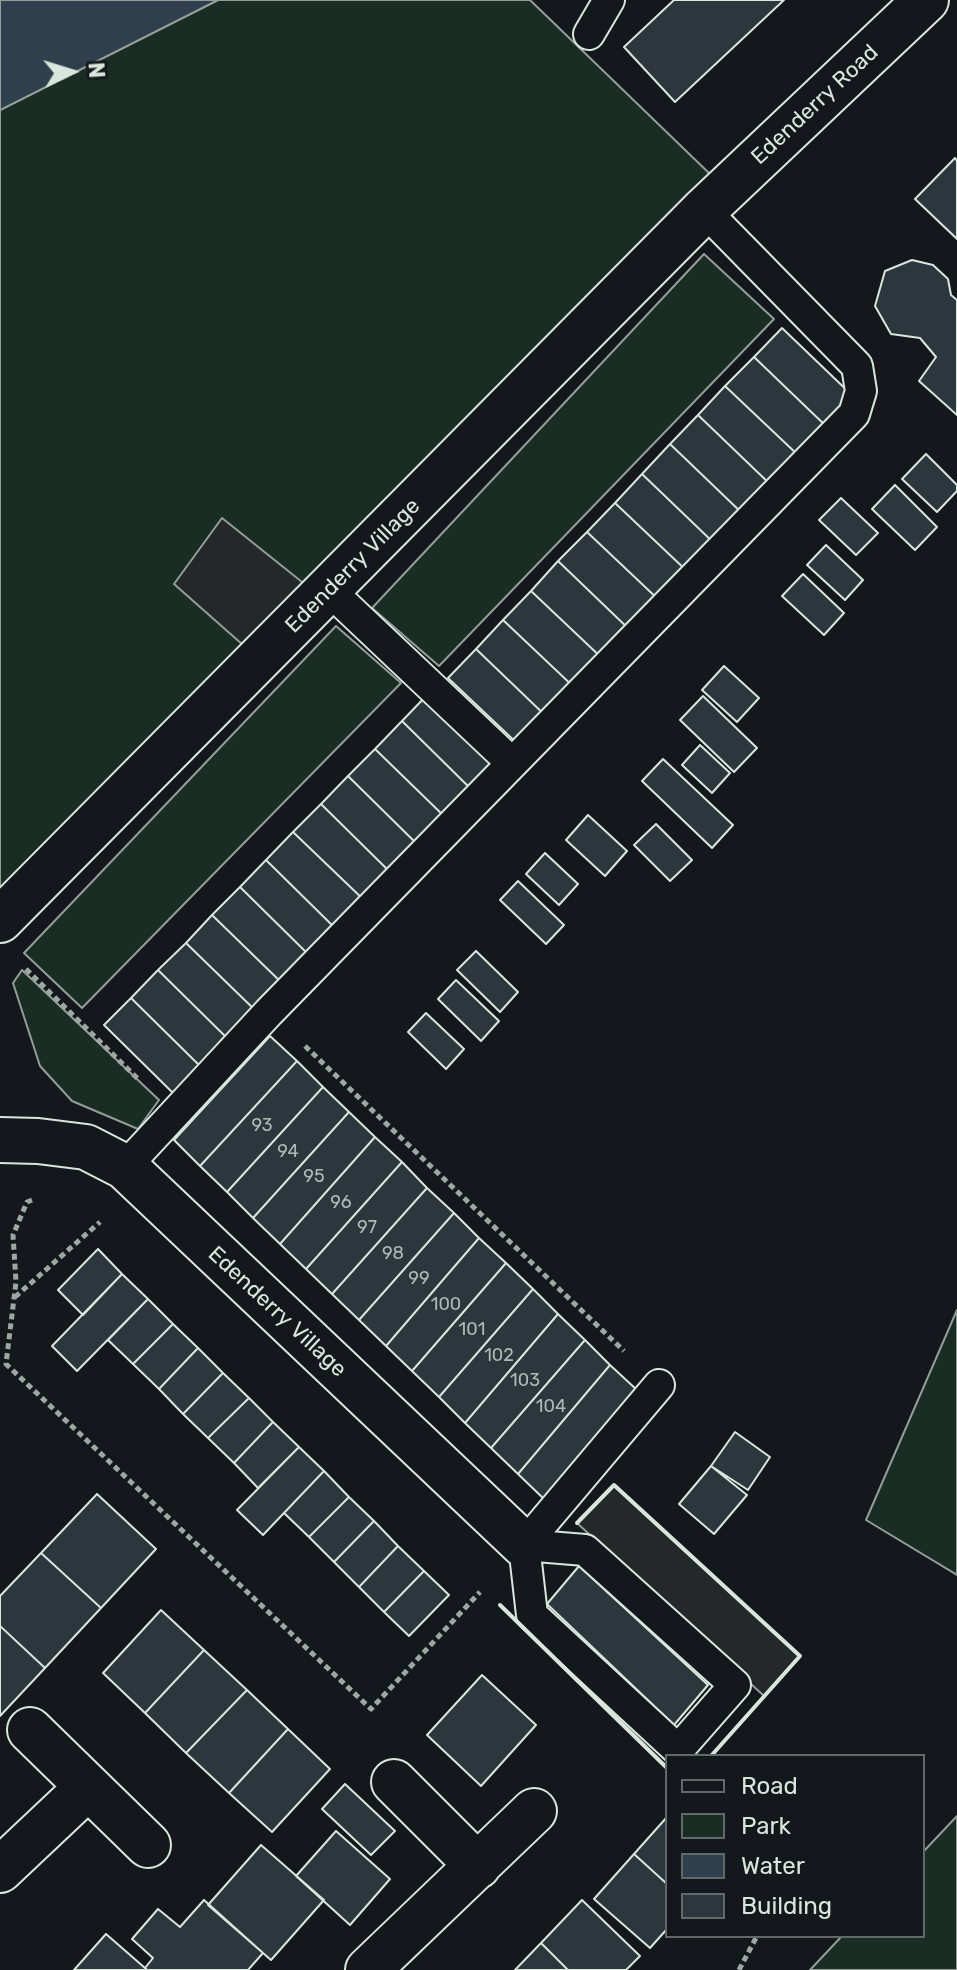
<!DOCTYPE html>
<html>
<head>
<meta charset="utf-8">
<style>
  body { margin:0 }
  #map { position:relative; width:957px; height:1970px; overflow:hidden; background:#14181c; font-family:Rubik,sans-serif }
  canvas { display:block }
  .legend { position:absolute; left:665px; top:1754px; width:260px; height:184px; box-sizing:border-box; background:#14181c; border:2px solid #626a69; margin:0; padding:10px 14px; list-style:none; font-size:24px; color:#d8e6dc }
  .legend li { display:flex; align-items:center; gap:16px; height:40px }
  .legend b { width:40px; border:2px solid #626a69 }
  .north { position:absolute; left:32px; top:32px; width:80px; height:80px; -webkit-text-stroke:6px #14181c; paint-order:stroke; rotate:86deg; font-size:22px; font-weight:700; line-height:32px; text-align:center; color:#d8e6dc }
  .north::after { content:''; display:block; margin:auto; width:28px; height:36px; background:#d8e6dc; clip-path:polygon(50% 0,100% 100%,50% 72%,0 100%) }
</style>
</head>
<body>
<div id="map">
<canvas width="957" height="1970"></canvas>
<ul class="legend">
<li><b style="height:10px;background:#14181c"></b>Road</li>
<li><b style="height:22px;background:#1a2d24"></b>Park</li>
<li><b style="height:22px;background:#2f3f4d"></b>Water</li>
<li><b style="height:22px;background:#2c363c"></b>Building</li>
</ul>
<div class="north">N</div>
</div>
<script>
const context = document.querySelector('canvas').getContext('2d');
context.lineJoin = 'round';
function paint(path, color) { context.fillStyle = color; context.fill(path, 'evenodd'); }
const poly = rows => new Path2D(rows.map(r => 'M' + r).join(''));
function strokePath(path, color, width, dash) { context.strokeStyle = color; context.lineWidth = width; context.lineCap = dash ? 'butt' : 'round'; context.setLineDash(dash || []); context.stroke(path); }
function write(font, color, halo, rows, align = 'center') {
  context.font = font + ' Rubik,sans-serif'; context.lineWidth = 6; context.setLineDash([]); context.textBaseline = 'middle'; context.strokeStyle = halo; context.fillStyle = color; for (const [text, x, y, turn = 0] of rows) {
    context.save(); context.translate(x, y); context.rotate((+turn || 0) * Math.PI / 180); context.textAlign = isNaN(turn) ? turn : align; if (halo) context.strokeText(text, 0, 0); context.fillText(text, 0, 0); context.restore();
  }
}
const green = poly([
  [218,0,530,0,711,175,0,895,0,110,218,0],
  [704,254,774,319,439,666,372,608,704,254],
  [336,626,401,683,82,1008,24,953,336,626],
  [22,970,159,1100,138,1129,72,1101,40,1066,13,983,22,970],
  [957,1310,957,1575,866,1520,957,1310],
  [957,1816,957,1970,810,1970,842,1936,923,1936,923,1852,957,1816]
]);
const parking = poly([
  [222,518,322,598,260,660,174,584,222,518],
  [614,1485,800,1656,764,1696,577,1523,614,1485]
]);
const water = poly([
  [0,0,218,0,0,110,0,0]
]);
const building = poly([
  [674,0,784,0,675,102,624,47,674,0],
  [955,158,957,161,957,239,915,199,955,158],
  [912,260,933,265,948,279,951,295,957,300,957,415,919,381,936,357,920,338,891,334,875,306,885,271,912,260],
  [782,328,856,399,828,428,754,357,782,328],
  [754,357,828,428,799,456,725,386,754,357],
  [725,386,799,456,772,486,698,415,725,386],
  [698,415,772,486,744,515,670,444,698,415],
  [670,444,744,515,716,545,642,474,670,444],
  [926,454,957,485,957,491,937,512,902,479,926,454],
  [642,474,716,545,689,573,615,503,642,474],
  [895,485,937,527,915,550,872,509,895,485],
  [841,498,878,533,856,555,819,520,841,498],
  [615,503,689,573,661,602,587,532,615,503],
  [587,532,661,602,632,632,558,561,587,532],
  [826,545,863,580,845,600,807,565,826,545],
  [558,561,632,632,605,661,531,591,558,561],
  [803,574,844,613,824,635,782,596,803,574],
  [531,591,605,661,577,690,503,620,531,591],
  [503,620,577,690,549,719,476,649,503,620],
  [476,649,549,719,522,748,448,678,476,649],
  [724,666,759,698,737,722,702,690,724,666],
  [429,693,501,764,474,792,402,721,429,693],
  [703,696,757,748,734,772,680,720,703,696],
  [402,721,474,792,447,819,375,749,402,721],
  [700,745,730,773,712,793,682,765,700,745],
  [375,749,447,819,420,847,348,776,375,749],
  [663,759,733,825,712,848,642,781,663,759],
  [348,776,420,847,393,875,321,804,348,776],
  [321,804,393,875,366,902,293,832,321,804],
  [588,815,627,851,605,876,566,840,588,815],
  [656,824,692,860,670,881,634,845,656,824],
  [293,832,366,902,338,931,266,860,293,832],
  [545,853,578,884,559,905,526,874,545,853],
  [266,860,338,931,312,958,240,887,266,860],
  [518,881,564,925,546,944,500,900,518,881],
  [240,887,312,958,285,986,212,915,240,887],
  [212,915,285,986,258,1013,186,943,212,915],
  [186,943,258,1013,230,1041,158,970,186,943],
  [476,951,518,992,500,1012,457,970,476,951],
  [158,970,230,1041,203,1069,131,998,158,970],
  [456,980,499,1021,481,1041,438,999,456,980],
  [131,998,203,1069,176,1096,104,1025,131,998],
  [426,1013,464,1049,446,1069,408,1032,426,1013],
  [270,1036,297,1061,200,1166,174,1140,270,1036],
  [297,1061,323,1087,227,1192,200,1166,297,1061],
  [323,1087,349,1112,253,1218,227,1192,323,1087],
  [349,1112,375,1137,280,1244,253,1218,349,1112],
  [375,1137,402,1162,306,1269,280,1244,375,1137],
  [402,1162,427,1188,332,1294,306,1269,402,1162],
  [427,1188,454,1213,359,1320,332,1294,427,1188],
  [454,1213,479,1238,386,1346,359,1320,454,1213],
  [479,1238,506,1263,412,1371,386,1346,479,1238],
  [98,1249,122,1274,83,1315,58,1290,98,1249],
  [506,1263,533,1289,439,1397,412,1371,506,1263],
  [122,1274,148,1299,77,1371,52,1346,122,1274],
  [533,1289,558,1314,465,1423,439,1397,533,1289],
  [148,1299,173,1324,133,1364,108,1340,148,1299],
  [558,1314,585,1340,491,1448,465,1423,558,1314],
  [173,1324,198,1348,159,1389,133,1364,173,1324],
  [585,1340,610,1365,518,1474,491,1448,585,1340],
  [198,1348,223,1373,183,1414,159,1389,198,1348],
  [610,1365,637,1390,544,1499,518,1474,610,1365],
  [223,1373,249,1398,208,1438,183,1414,223,1373],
  [249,1398,273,1422,234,1463,208,1438,249,1398],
  [273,1422,299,1447,258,1488,234,1463,273,1422],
  [735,1432,770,1457,748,1490,711,1466,735,1432],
  [299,1447,324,1471,263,1535,237,1510,299,1447],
  [711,1466,747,1495,714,1534,679,1504,711,1466],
  [324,1471,349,1497,309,1537,284,1513,324,1471],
  [97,1494,156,1549,101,1608,41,1553,97,1494],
  [349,1497,374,1521,334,1562,309,1537,349,1497],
  [374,1521,398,1546,359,1587,334,1562,374,1521],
  [398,1546,424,1571,384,1612,359,1587,398,1546],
  [41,1553,101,1608,45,1668,0,1626,0,1596,41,1553],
  [579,1566,708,1685,674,1725,547,1604,579,1566],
  [424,1571,449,1595,409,1636,384,1612,424,1571],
  [161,1610,204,1650,145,1713,103,1673,161,1610],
  [0,1626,45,1668,0,1716,0,1626],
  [204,1650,247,1690,186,1753,145,1713,204,1650],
  [482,1675,536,1725,481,1786,427,1735,482,1675],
  [247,1690,288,1729,229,1793,186,1753,247,1690],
  [288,1729,330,1769,272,1832,229,1793,288,1729],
  [345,1784,395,1831,371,1855,322,1809,345,1784],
  [667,1817,667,1884,634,1854,667,1817],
  [336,1831,390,1879,350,1925,296,1876,336,1831],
  [261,1845,324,1900,271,1960,208,1905,261,1845],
  [634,1854,667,1884,667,1929,650,1948,594,1899,634,1854],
  [204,1900,263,1953,248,1970,147,1970,145,1968,153,1958,132,1939,158,1909,180,1927,204,1900],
  [582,1900,640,1956,626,1970,568,1970,541,1943,582,1900],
  [106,1934,145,1968,147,1970,74,1970,106,1934],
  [541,1943,568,1970,515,1970,541,1943]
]);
const path = poly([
  [26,969,139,1080],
  [305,1046,624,1351],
  [32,1200,27,1202,13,1235,16,1282,6,1364,371,1709,480,1592],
  [15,1297,100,1222],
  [739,1970,757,1936]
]);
const lane = poly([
  [589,34,609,0],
  [329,590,512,763],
  [125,1167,269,1012,854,414,861,391,857,366,704,210],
  [524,1545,585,1550,735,1685,678,1750,532,1615,524,1545,659,1385]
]);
const street = poly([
  [0,920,704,210,926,0],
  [0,1140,38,1141,86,1147,125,1167,524,1545],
  [30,1730,148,1845],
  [394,1782,478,1866],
  [0,1870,88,1787],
  [368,1970,534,1811]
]);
const wall = poly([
  [577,1523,614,1485,800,1656,711,1756],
  [500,1605,667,1768]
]);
const numberNames = [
  ["93",262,1126],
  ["94",288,1152],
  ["95",314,1177],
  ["96",341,1203],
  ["97",367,1228],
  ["98",393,1254],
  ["99",419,1279],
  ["100",446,1305],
  ["101",472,1330],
  ["102",499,1356],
  ["103",525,1381],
  ["104",551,1407]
];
const streetNames = [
  ["Edenderry Road",815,105,-43],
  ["Edenderry Village",353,566,-45],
  ["Edenderry Village",277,1312,43]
];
paint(green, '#1a2d24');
strokePath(green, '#939e99', 2);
paint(parking, '#24282b');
strokePath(parking, '#939e99', 2);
paint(water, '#2f3f4d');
strokePath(water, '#939e99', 2);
paint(building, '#2c363c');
strokePath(building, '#d8e6dc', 2);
strokePath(lane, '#d8e6dc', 34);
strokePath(street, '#d8e6dc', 48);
strokePath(path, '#9da8a2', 5, [6, 4]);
strokePath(lane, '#14181c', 30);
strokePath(street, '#14181c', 44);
strokePath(wall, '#d8e6dc', 4);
write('18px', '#adbab4', null, numberNames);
write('22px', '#d8e6dc', '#14181c', streetNames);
</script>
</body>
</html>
